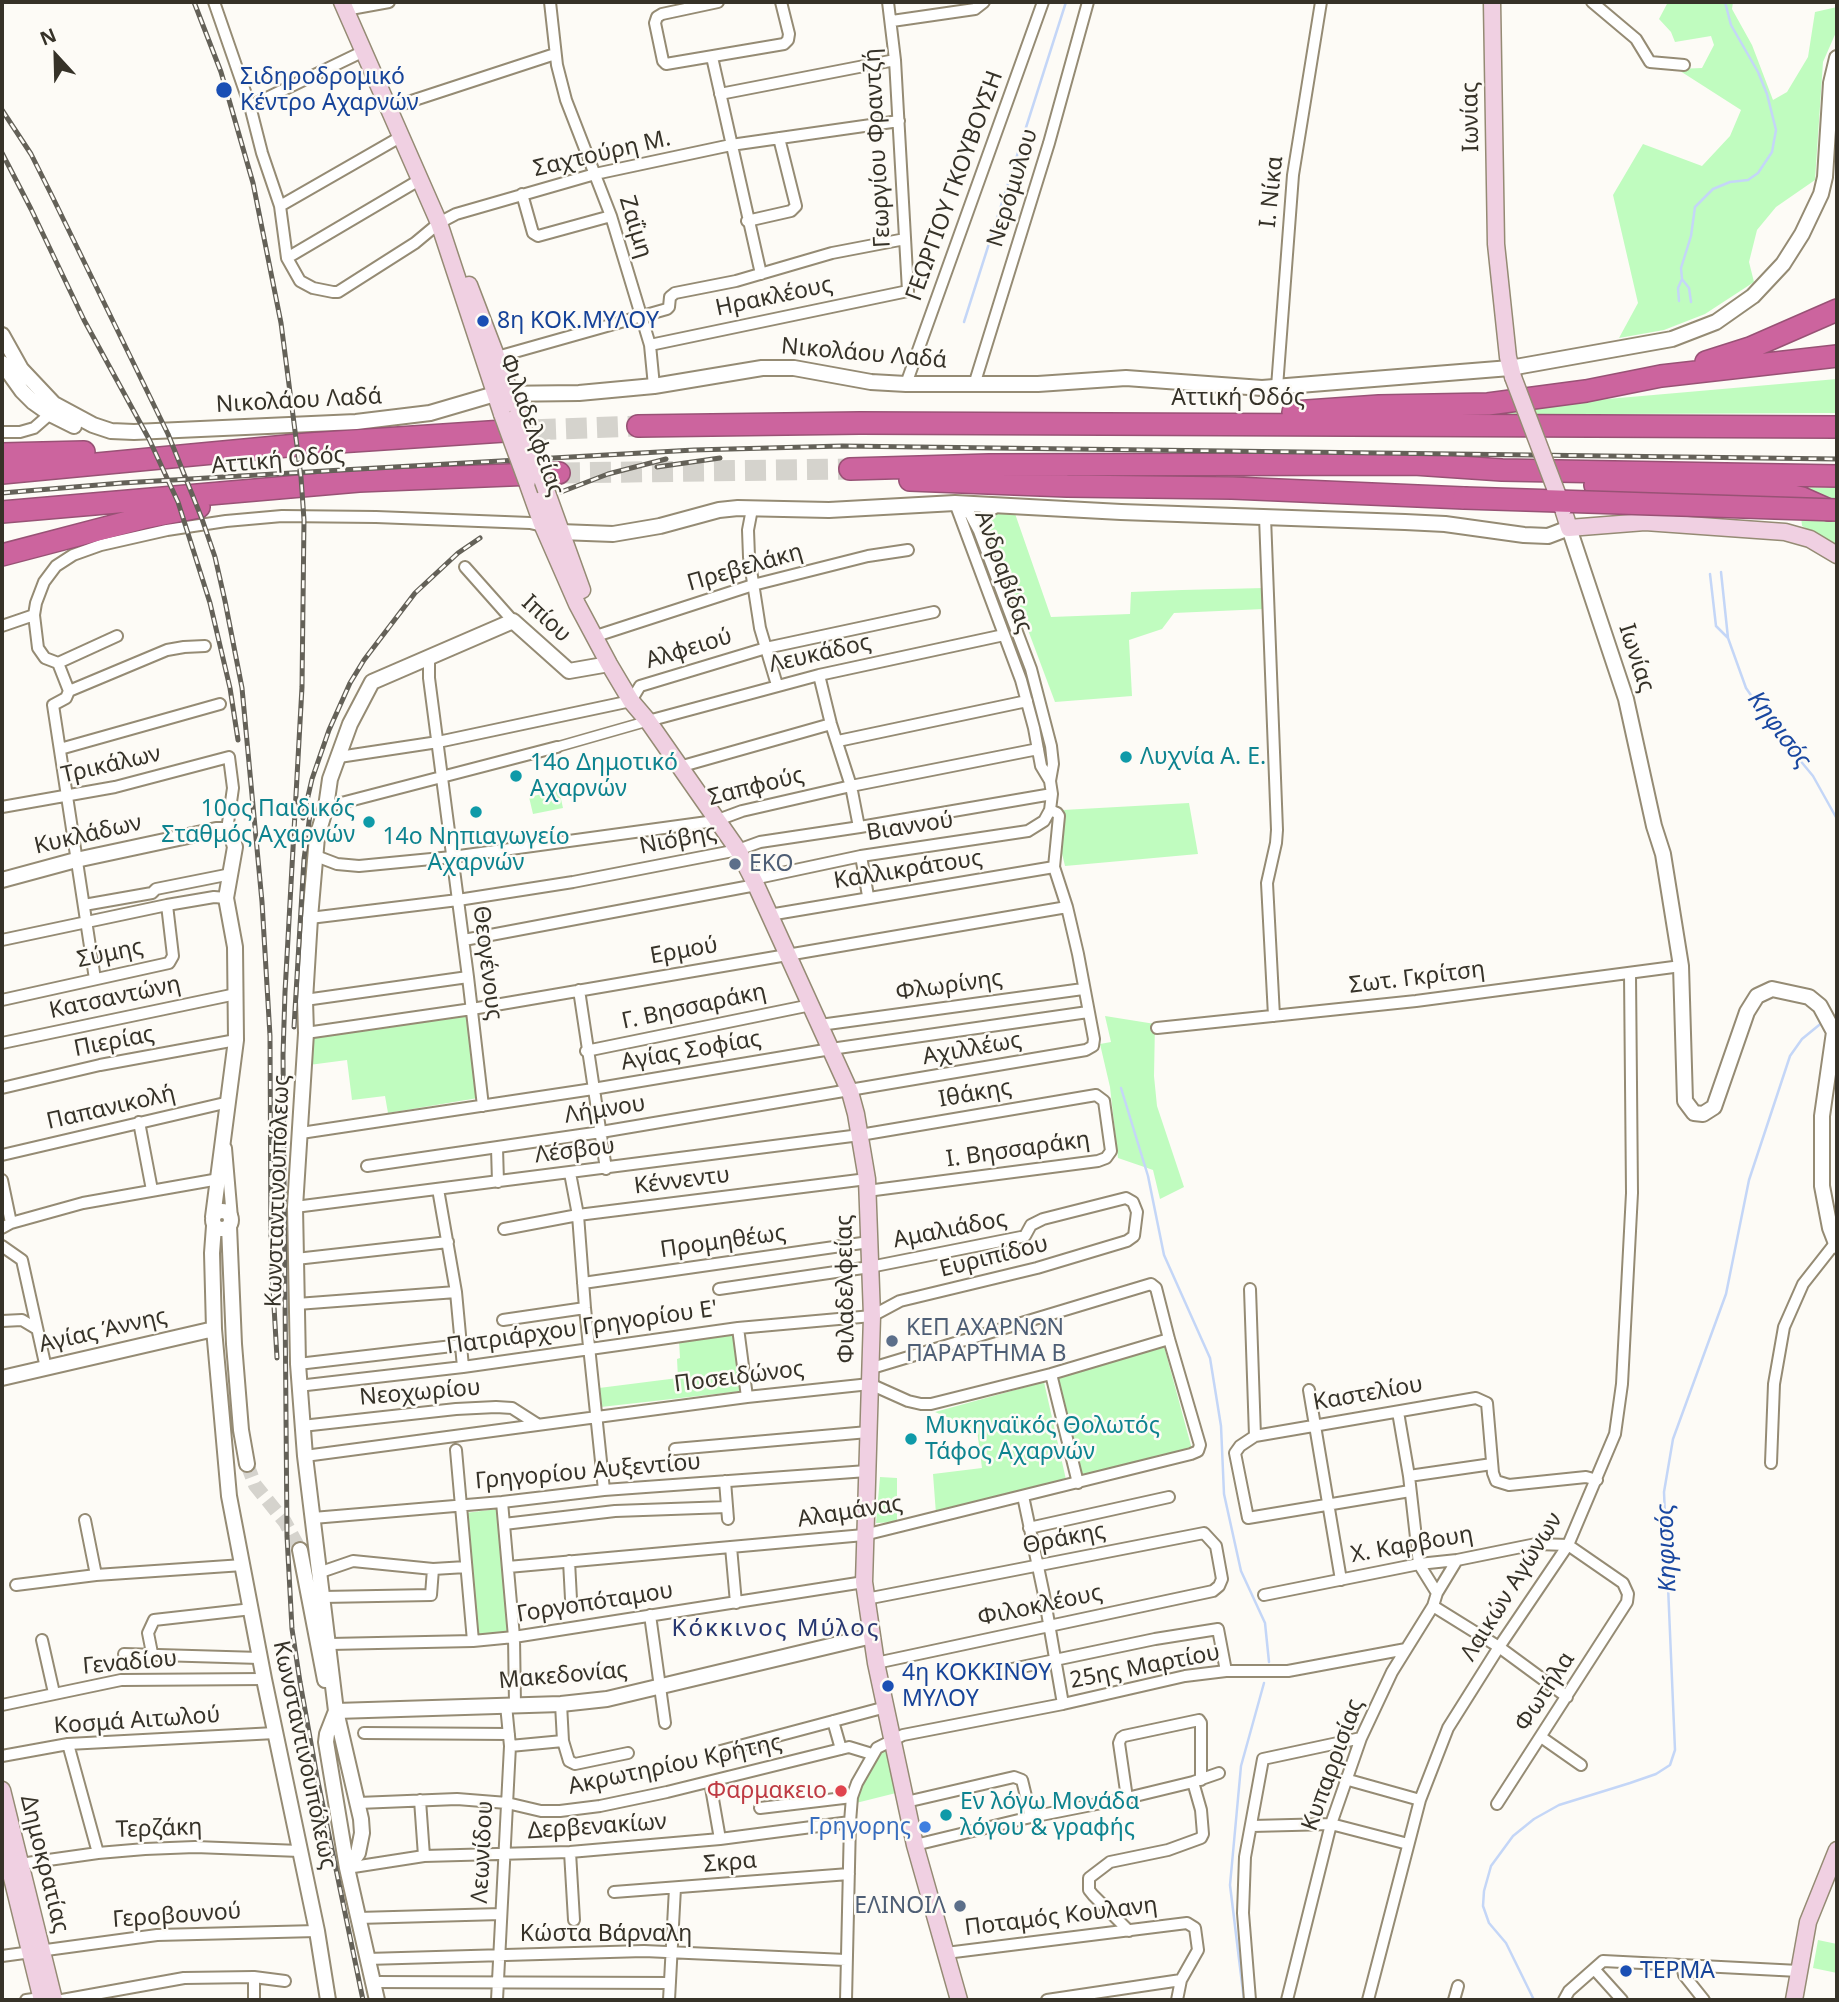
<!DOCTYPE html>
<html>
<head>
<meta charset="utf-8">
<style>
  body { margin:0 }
  #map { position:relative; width:1839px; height:2002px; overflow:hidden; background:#fdfbf6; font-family:"Noto Sans",sans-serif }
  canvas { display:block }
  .frame { position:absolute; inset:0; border:4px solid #363228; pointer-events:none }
  .north { position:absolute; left:21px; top:21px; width:70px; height:70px; -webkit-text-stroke:5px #fdfbf6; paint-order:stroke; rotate:338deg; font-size:19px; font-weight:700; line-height:28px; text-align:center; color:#363228 }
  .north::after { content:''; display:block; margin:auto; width:24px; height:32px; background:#363228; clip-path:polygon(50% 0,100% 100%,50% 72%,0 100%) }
</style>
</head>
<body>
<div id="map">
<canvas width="1839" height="2002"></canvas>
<div class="frame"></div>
<div class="north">N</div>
</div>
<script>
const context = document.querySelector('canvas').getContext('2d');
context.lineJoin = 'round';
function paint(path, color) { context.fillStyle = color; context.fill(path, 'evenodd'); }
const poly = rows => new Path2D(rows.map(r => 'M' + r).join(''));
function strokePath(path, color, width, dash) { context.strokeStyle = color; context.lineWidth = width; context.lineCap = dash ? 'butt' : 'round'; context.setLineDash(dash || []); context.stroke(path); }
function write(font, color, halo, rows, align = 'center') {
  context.font = font + ' "Noto Sans",sans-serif'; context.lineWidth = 5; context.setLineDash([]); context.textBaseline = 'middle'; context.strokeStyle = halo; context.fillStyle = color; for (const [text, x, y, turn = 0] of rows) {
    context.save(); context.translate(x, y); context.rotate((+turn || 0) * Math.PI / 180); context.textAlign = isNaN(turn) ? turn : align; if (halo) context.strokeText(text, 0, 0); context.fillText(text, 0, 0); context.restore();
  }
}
const green = poly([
  [1668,2,1733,2,1732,9,1752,45,1773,100,1787,92,1808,57,1815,12,1837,7,1837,30,1823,62,1815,180,1776,207,1757,230,1749,262,1754,282,1705,314,1664,330,1619,338,1638,303,1613,195,1643,144,1702,166,1730,136,1741,110,1677,69,1702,68,1714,45,1711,36,1675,42,1671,32,1659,19],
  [1837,379,1837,413,1397,415,1550,404],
  [1798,487,1837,488,1837,545,1802,526],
  [976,503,1012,505,1051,617,1130,614,1131,592,1182,590,1264,588,1264,609,1174,613,1162,629,1129,640,1132,696,1055,702,1028,630],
  [559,790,563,808,533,814,529,797],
  [1189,803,1198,854,1065,866,1060,845,1063,810],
  [468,1015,478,1098,388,1113,385,1096,352,1100,347,1060,309,1065,310,1038],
  [1105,1016,1155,1024,1154,1076,1157,1106,1184,1187,1160,1199,1153,1170,1118,1158,1110,1087,1100,1044,1111,1042],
  [736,1333,743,1391,601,1407,599,1388,678,1378,677,1359,680,1358,679,1341],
  [1164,1346,1193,1453,1081,1479,1056,1377],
  [1044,1382,1067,1484,936,1514,933,1474,982,1468,977,1430,935,1412],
  [880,1477,897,1478,897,1522,876,1523],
  [498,1509,510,1633,477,1636,465,1513],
  [890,1744,900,1792,856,1803,861,1782,875,1755],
  [1818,1940,1837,1944,1837,1973,1813,1968]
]);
const stream = poly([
  [1679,301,1678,288,1682,279],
  [1691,302,1689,288,1682,279,1681,268,1691,236,1695,207,1713,189,1730,182,1748,180,1758,173,1772,152,1776,130,1767,94,1758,72,1731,25,1725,2],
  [964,322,1066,2],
  [1721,572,1728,638,1746,688,1775,730,1813,776,1837,819],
  [1710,574,1716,626,1728,638],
  [1121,1088,1148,1176,1164,1255,1210,1358,1221,1426,1224,1494,1241,1571,1265,1623,1269,1662],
  [1244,2000,1230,1885,1241,1766,1264,1683],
  [1534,2000,1506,1943,1489,1923,1483,1906,1484,1891,1491,1866,1513,1836,1534,1819,1559,1805,1630,1783,1656,1774,1670,1765,1675,1750,1664,1492,1673,1439,1726,1294,1749,1180,1790,1056,1802,1039,1824,1021]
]);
const tertiaryTunnel = poly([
  [247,1464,255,1485,285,1522,300,1550]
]);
const motorwayTunnel = poly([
  [504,431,638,426],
  [559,473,850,469]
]);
const pedestrian = poly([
  [557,747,648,721]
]);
const minor = poly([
  [214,2,250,106,262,153,280,206,287,258,300,281,313,288,333,292,338,292,415,243,439,223,456,214,595,174,731,145,899,121],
  [550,2,557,65,566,100,611,216,650,345,654,386],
  [718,2,662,14,657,17,655,23,663,61,666,64,784,44,788,40,789,34,781,2],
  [1592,2,1636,39,1650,62,1684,65],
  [345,10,389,2],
  [892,21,975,9,984,2],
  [712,57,761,274],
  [720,94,895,60],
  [250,106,362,52],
  [390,108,555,54],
  [522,194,533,233,538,236,611,216],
  [280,206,402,136],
  [747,221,791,211,796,206,779,138],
  [287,258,421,179],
  [650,345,908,291,895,60,888,2],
  [497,357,667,309,669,307,670,297,675,293,736,281,832,253,905,239],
  [906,384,1043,2],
  [974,385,1049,143,1088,2],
  [1277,387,1293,175,1321,2],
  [2,432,20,432,34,428,50,414],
  [955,503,970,514,979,531,1031,669,1051,746,1053,764,1050,781],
  [752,509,748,530,749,557,760,628,777,685],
  [1265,517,1277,830,1276,843,1267,883,1274,1016],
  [979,531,981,519,986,513,1000,505],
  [465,567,513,621],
  [2,626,34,615],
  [596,636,753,585,868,556,908,550],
  [429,659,429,678,468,977,483,1106],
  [58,663,117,636],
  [819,675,831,724,851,786,859,827],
  [69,691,58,663,45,658,38,648,34,615,36,603,44,582,56,566,73,555,101,545,167,530,226,521,282,516,376,517,530,523,547,527],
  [648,721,819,675,1004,635],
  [838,741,1027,701],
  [60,749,220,704],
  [339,757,438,742,631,701,640,686,766,648,934,612],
  [679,767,831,724],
  [2,807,115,787,229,757,233,788,227,830],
  [326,807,557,747],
  [316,856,337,864,359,866,452,857,715,821,742,811,851,786,1038,749],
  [861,856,868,896],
  [753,879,861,856,1028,831,1044,821,1050,810,1052,794,1050,781,1041,766,1034,728,1021,680,955,503],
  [84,905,152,893,156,889,231,874],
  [769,915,1054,867],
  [310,918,458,900,573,882,738,850,760,842,860,827,1052,794],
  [2,940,167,905,214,897,226,898],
  [464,940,756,885],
  [95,979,53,705,66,698,69,691,167,650,184,647,205,646],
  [579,990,606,1169],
  [2,1000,169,963,173,956,167,905],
  [305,1000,468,977],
  [820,1025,1083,989],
  [1157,1028,1416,1001,1681,966],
  [306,1033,472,1009,1067,907],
  [2,1043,236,994],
  [586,1051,811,1005],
  [2,1088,100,1065,236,1040],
  [139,1122,152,1190],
  [301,1133,593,1089,831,1049,1088,1012],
  [226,1148,232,1218],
  [497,1148,498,1182],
  [2,1155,229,1102],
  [367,1166,601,1132,1086,1050,1093,1046,1094,1039,1078,954,1067,907,1054,867,1059,816,1057,813,1050,810],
  [570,1173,578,1215,585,1308,604,1490],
  [2,1180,11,1223],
  [438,1189,456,1292,463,1367],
  [295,1207,860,1135,1096,1095,1104,1101,1111,1151,1106,1158,1098,1161,867,1191],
  [2,1228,11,1223,83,1203,219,1179],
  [504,1229,578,1215,867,1179],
  [2,1246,22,1260,46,1368],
  [296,1259,448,1242],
  [583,1283,869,1242],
  [1250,1289,1255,1436],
  [297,1304,456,1292],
  [503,1320,585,1308],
  [2,1321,22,1320,37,1329],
  [738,1328,747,1397],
  [298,1364,461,1345],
  [1051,1374,1078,1483],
  [298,1386,463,1367,738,1328,872,1316,900,1301,1037,1268,1127,1241,1134,1236,1137,1212,1133,1202,1126,1198,1043,1219,1031,1225,1025,1236,1021,1237,870,1267,719,1289],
  [1309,1390,1341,1580],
  [1398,1412,1409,1476,1419,1564,1437,1593],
  [302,1426,456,1409,496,1407,512,1408,537,1424],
  [675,1449,868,1432],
  [456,1450,473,1641],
  [305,1456,747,1397,870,1384,908,1401,921,1404,931,1404,1051,1374,1169,1339],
  [1771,1463,1774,1384,1784,1327,1803,1284,1836,1242],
  [1409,1476,1492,1464],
  [725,1481,728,1519],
  [1410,1491,1248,1518,1235,1453,1240,1446,1255,1436,1476,1398,1487,1403,1493,1473,1496,1481,1509,1485,1586,1477,1597,1480],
  [1023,1496,1044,1595,1063,1704],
  [502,1502,514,1637,515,1705],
  [313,1518,502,1502,604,1490,867,1471],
  [85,1520,96,1575],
  [504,1524,615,1511,727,1507],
  [1029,1528,1169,1497],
  [731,1547,736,1603],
  [569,1561,571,1599],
  [508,1567,864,1535,1191,1454,1198,1451,1200,1445,1169,1339,1156,1288,1151,1284,872,1368],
  [321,1572,353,1561,433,1569,466,1567],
  [16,1585,96,1575,243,1565],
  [1264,1595,1419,1564,1457,1560,1536,1544,1568,1545,1623,1583,1628,1594,1627,1602,1497,1804],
  [323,1597,431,1595,433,1569],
  [866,1599,1204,1533,1216,1546,1222,1579,1219,1586,1213,1591,876,1663],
  [1433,1606,1499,1647,1567,1697],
  [650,1615,665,1723],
  [42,1640,54,1693],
  [330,1644,473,1641,514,1637,864,1582],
  [152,1653,148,1633,154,1620,252,1609],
  [124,1654,260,1658],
  [993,1673,1155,1639,1218,1629,1226,1671],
  [561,1704,563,1741,569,1761,575,1764,628,1753],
  [2,1705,121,1680,264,1679],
  [833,1721,841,1749],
  [364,1733,509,1734],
  [1541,1737,1581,1765],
  [68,1744,98,1853],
  [510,1746,563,1741],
  [717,1752,886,1707],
  [2,1756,68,1744,275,1733],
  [1345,1779,1420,1800],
  [710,1782,720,1839],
  [1127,1798,1119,1743,1121,1738,1124,1736,1199,1720,1201,1723,1201,1780],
  [420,1800,424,1856],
  [906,1802,1014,1777,1022,1780,1031,1817],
  [358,1803,457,1799,507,1803,541,1811,560,1811,600,1806,667,1792,849,1747,872,1754],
  [760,1808,852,1797],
  [1252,1826,1331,1824,1408,1844],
  [915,1845,1031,1817,1127,1798,1193,1782,1219,1773],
  [570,1852,574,1920],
  [20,1864,98,1853,145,1849,195,1847,300,1851],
  [347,1868,424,1856,570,1852,720,1839,850,1822],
  [614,1892,849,1874],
  [358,1918,501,1914],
  [1129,1931,1093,1895,1089,1890,1089,1878,1110,1862,1168,1850,1201,1838,1203,1834,1201,1810,1193,1782],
  [946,1953,1187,1923,1195,1928,1198,1950,1181,1980,1177,2000],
  [2,1956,157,1935,317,1931],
  [367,1959,644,1951,846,1960],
  [1682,1965,1684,1975,1704,2000],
  [1595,1970,1622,2000],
  [254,1977,254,2000],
  [372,1982,670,1983],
  [26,2000,41,1998],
  [62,2000,184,1978,254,1977,285,1981],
  [497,2000,510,1746,506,1705],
  [669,2000,675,1888],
  [846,2000,850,1822,852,1797,857,1783,877,1748,903,1735,1063,1704,1185,1676,1226,1671,1288,1671,1406,1649],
  [1047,2000,1181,1980],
  [1250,2000,1243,1913,1245,1857,1263,1759,1361,1738],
  [1287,2000,1331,1824,1361,1738,1392,1672,1433,1606,1437,1593,1457,1560],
  [1368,2000,1420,1800,1448,1728,1499,1647,1568,1545,1615,1434,1622,1384,1632,1193,1630,974],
  [1454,2000,1458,1986],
  [1564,2000,1569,1991,1603,1961,1799,1971]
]);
const tertiary = poly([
  [2,335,21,369,54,404,93,425,111,431,134,432,356,422,430,413,495,394,579,393,654,386,762,368,794,368,871,382,906,384,1038,384,1126,378,1262,388,1510,368,1672,339,1716,322,1753,296,1783,264,1802,234,1821,194,1825,177,1831,83,1837,58],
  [2,363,22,391,33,402,50,414,74,426],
  [560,532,613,534,660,526,719,510,738,508,829,510,955,503,1121,512,1405,522,1445,524,1524,535,1548,536,1569,528,1626,699,1654,826,1663,854,1681,966,1685,1101,1694,1113,1703,1114,1714,1107,1747,1012,1757,996,1772,989,1809,997,1820,1006,1834,1032,1822,1116,1822,1186,1830,1228,1837,1246],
  [2,880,76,860,216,830,227,830,231,833,235,847,226,898,235,947,236,1040,213,1217],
  '213 1220a9 9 0 1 1 18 0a9 9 0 1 1-18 0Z',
  [214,1226,212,1253,214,1329,229,1496,264,1679,317,1931,328,2000],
  [229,1226,234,1344,241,1430,247,1464],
  [2,1378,214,1329],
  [300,1550,325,1680],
  [336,1711,561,1704,607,1699,872,1636],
  [336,1711,327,1734,326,1742,347,1868,377,2000],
  [347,1868,358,1853,362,1833,361,1819,336,1711,305,1456,298,1364,295,1207,306,1033,305,1000,310,918,317,837,326,807,330,779,350,724,372,682,513,621,569,671,609,664]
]);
const secondary = poly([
  [342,2,439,223,502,414],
  [1492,2,1496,244,1508,357,1513,377],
  [469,285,518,413],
  [527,482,542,524,577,604,609,664,631,701,648,721,738,850,756,885,850,1092,856,1114,867,1179,872,1316,864,1582,876,1663,915,1845,959,2000],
  [546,490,582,590],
  [1563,509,1569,528,1645,522,1785,532,1810,539,1837,555],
  [2,1790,54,2000],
  [2,1837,42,2000],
  [1794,2000,1808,1922,1837,1850]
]);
const motorway = poly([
  [1706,362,1750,348,1837,310],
  [1293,412,1379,406,1488,404,1586,391,1661,376,1837,356],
  [638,426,860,423,1837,427],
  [2,454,84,452],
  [850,469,989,465,1414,464,1502,470,1837,476],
  [2,473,308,444,504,431],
  [910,480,1067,486,1232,488,1464,498],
  [1595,485,1775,492,1802,498,1829,510],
  [2,512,359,481,559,473],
  [2,555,143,518,199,507]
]);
const rail = poly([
  [194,2,221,72,253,183,281,323,301,477,304,520,302,687,285,992,283,1055,287,1536,292,1629,300,1682,317,1777,363,2000],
  [2,110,31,154,53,198,168,434,202,519,215,557,225,601,242,688,262,902,270,1036,271,1255,277,1358],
  [2,153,31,209,84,320,149,439,178,502,210,603,230,688,238,740],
  [657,467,720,458],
  [561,492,608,474,666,459],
  [2,493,122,483,359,469,694,450,842,446,1837,459],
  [303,818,312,779,329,730,350,683,364,660,415,593,458,553,480,538],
  [294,1027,304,859,311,807]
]);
const secondaryBridge = poly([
  [1513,377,1563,509],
  [518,413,546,490],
  [502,414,527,482]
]);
const motorwayBridge = poly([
  [1464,498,1837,510]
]);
const markers = [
  [224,90,9,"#1a4fb4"],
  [483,321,7,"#1a4fb4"],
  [1126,757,7,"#0f9aa8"],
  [516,776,7,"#0f9aa8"],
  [476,812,7,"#0f9aa8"],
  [369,822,7,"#0f9aa8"],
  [735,864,7,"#5c6f8a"],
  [892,1341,7,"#5c6f8a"],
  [911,1439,7,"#0f9aa8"],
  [888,1686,7,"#1a4fb4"],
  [841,1791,7,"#e0444e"],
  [946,1815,7,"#0f9aa8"],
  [925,1827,7,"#3f7fe0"],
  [960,1906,7,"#5c6f8a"],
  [1626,1971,7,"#1a4fb4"]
];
const transitNames = [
  ["Σιδηροδρομικό",240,77],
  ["Κέντρο Αχαρνών",240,103],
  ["8η ΚΟΚ.ΜΥΛΟΥ",497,321],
  ["4η ΚΟΚΚΙΝΟΥ",902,1673],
  ["ΜΥΛΟΥ",902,1699],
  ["ΤΕΡΜΑ",1640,1971]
];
const streetNames = [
  ["Ιωνίας",1471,117,-91],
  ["Γεωργίου Φραντζή",878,148,-93],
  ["Σαχτούρη Μ.",602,154,-13],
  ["ΓΕΩΡΓΙΟΥ ΓΚΟΥΒΟΥΣΗ",955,186,-70],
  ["Νερόμυλου",1013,188,-73],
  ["Ι. Νίκα",1272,192,-84],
  ["Ζαΐμη",635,227,73],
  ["Ηρακλέους",774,297,-12],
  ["Νικολάου Λαδά",864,354,5],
  ["Αττική Οδός",1238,398],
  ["Νικολάου Λαδά",299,401,-3],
  ["Φιλαδελφείας",531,425,70],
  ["Αττική Οδός",278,461,-5],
  ["Πρεβελάκη",745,568,-16],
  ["Ανδραβίδας",1003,572,70],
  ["Ιπίου",546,619,43],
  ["Αλφειού",689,649,-17],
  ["Λευκάδος",820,654,-13],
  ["Ιωνίας",1636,658,72],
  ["Τρικάλων",111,765,-13],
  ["Σαπφούς",756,787,-14],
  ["Βιαννού",910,827,-9],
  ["Κυκλάδων",88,835,-13],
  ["Νιόβης",678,840,-11],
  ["Καλλικράτους",908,870,-9],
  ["Ερμού",684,951,-10],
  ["Σύμης",110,954,-12],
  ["Θεογένους",487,963,83],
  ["Σωτ. Γκρίτση",1417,978,-7],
  ["Φλωρίνης",949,986,-8],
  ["Κατσαντώνη",115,998,-12],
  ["Γ. Βησσαράκη",694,1007,-12],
  ["Πιερίας",114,1042,-11],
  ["Αχιλλέως",972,1049,-10],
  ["Αγίας Σοφίας",691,1051,-10],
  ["Ιθάκης",975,1094,-10],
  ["Παπανικολή",111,1108,-13],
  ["Λήμνου",605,1110,-9],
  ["Ι. Βησσαράκη",1018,1150,-8],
  ["Λέσβου",575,1151,-7],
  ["Κέννεντυ",682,1181,-7],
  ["Κωνσταντινουπόλεως",278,1191,-88],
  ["Αμαλιάδος",950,1230,-11],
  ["Προμηθέως",723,1242,-8],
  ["Ευριπίδου",994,1257,-14],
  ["Φιλαδελφείας",846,1289,-91],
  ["Πατριάρχου Γρηγορίου E'",582,1328,-8],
  ["Αγίας Άννης",103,1331,-13],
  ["Ποσειδώνος",739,1377,-7],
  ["Νεοχωρίου",420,1393,-5],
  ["Καστελίου",1368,1394,-10],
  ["Γρηγορίου Αυξεντίου",588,1472,-5],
  ["Αλαμάνας",850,1512,-9],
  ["Θράκης",1064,1539,-11],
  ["Χ. Καρβουη",1412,1545,-10],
  ["Λαικών Αγώνων",1512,1587,-58],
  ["Γοργοπόταμου",595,1603,-9],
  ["Φιλοκλέους",1040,1606,-12],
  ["Γεναδίου",130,1663,-5],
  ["25ης Μαρτίου",1145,1667,-11],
  ["Μακεδονίας",563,1676,-5],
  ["Φωτήλα",1545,1692,-57],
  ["Κοσμά Αιτωλού",137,1721,-4],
  ["Κωνσταντινουπόλεως",304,1755,78],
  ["Ακρωτηρίου Κρήτης",675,1765,-12],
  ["Κυπαρρισίας",1333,1765,-70],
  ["Δερβενακίων",597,1827,-4],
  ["Τερζάκη",159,1829,-2],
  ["Λεωνίδου",483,1852,-87],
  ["Σκρα",730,1863,-5],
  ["Δημοκρατίας",44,1864,76],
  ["Γεροβουνού",177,1916,-4],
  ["Ποταμός Κουλανη",1061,1917,-7],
  ["Κώστα Βάρναλη",606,1934]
];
const cultureNames = [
  ["Λυχνία A. E.",1140,757],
  ["14ο Δημοτικό",530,763],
  ["Αχαρνών",530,789],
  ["10ος Παιδικός",355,809,"right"],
  ["Σταθμός Αχαρνών",355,835,"right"],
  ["14ο Νηπιαγωγείο",476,837,"center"],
  ["Αχαρνών",476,863,"center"],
  ["Μυκηναϊκός Θολωτός",925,1426],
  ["Τάφος Αχαρνών",925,1452],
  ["Εν λόγω Μονάδα",960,1802],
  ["λόγου & γραφής",960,1828]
];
const serviceNames = [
  ["EKO",749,864],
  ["ΚΕΠ ΑΧΑΡΝΩΝ",906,1328],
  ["ΠΑΡΑΡΤΗΜΑ Β",906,1354],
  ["ΕΛΙΝΟΙΛ",946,1906,"right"]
];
const healthNames = [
  ["Φαρμακειο",827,1791]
];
const shopNames = [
  ["Γρηγορης",911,1827]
];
const waterNames = [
  ["Κηφισός",1779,730,53],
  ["Κηφισός",1667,1548,-92]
];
const neighbourhoodNames = [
  ["Κόκκινος Μύλος",776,1629]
];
paint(green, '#c0fcbf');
strokePath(stream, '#c4d6f7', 2.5);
strokePath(tertiaryTunnel, '#d5d3cd', 14, [14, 7]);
strokePath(motorwayTunnel, '#d5d3cd', 21, [21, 10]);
strokePath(pedestrian, '#958b74', 12);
strokePath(minor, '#958b74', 14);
strokePath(tertiary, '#958b74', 18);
strokePath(secondary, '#958b74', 19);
strokePath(motorway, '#985275', 24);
strokePath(pedestrian, '#fff', 9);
strokePath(minor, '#fff', 10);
strokePath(tertiary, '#fff', 14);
strokePath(secondary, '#f0d0e2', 16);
strokePath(motorway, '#cc649e', 21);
strokePath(rail, '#646158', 5);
strokePath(rail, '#fdfbf6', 2.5, [8]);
strokePath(secondaryBridge, '#958b74', 19, []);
strokePath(motorwayBridge, '#985275', 24, []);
strokePath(secondaryBridge, '#f0d0e2', 16);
strokePath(motorwayBridge, '#cc649e', 21);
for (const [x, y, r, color] of markers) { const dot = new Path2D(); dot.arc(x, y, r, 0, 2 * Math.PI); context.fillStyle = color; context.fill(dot); strokePath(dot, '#fdfbf6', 2.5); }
write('23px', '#164399', '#fdfbf6', transitNames, 'left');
write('23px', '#363228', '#fdfbf6', streetNames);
write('23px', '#0d838f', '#fdfbf6', cultureNames, 'left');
write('23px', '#4e5e75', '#fdfbf6', serviceNames, 'left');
write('23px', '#be3a42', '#fdfbf6', healthNames, 'right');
write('23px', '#366cbe', '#fdfbf6', shopNames, 'right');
write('italic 24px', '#1947a0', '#fdfbf6', waterNames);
context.letterSpacing = '2px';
write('24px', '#283871', '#fdfbf6', neighbourhoodNames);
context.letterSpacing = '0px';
</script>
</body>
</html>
